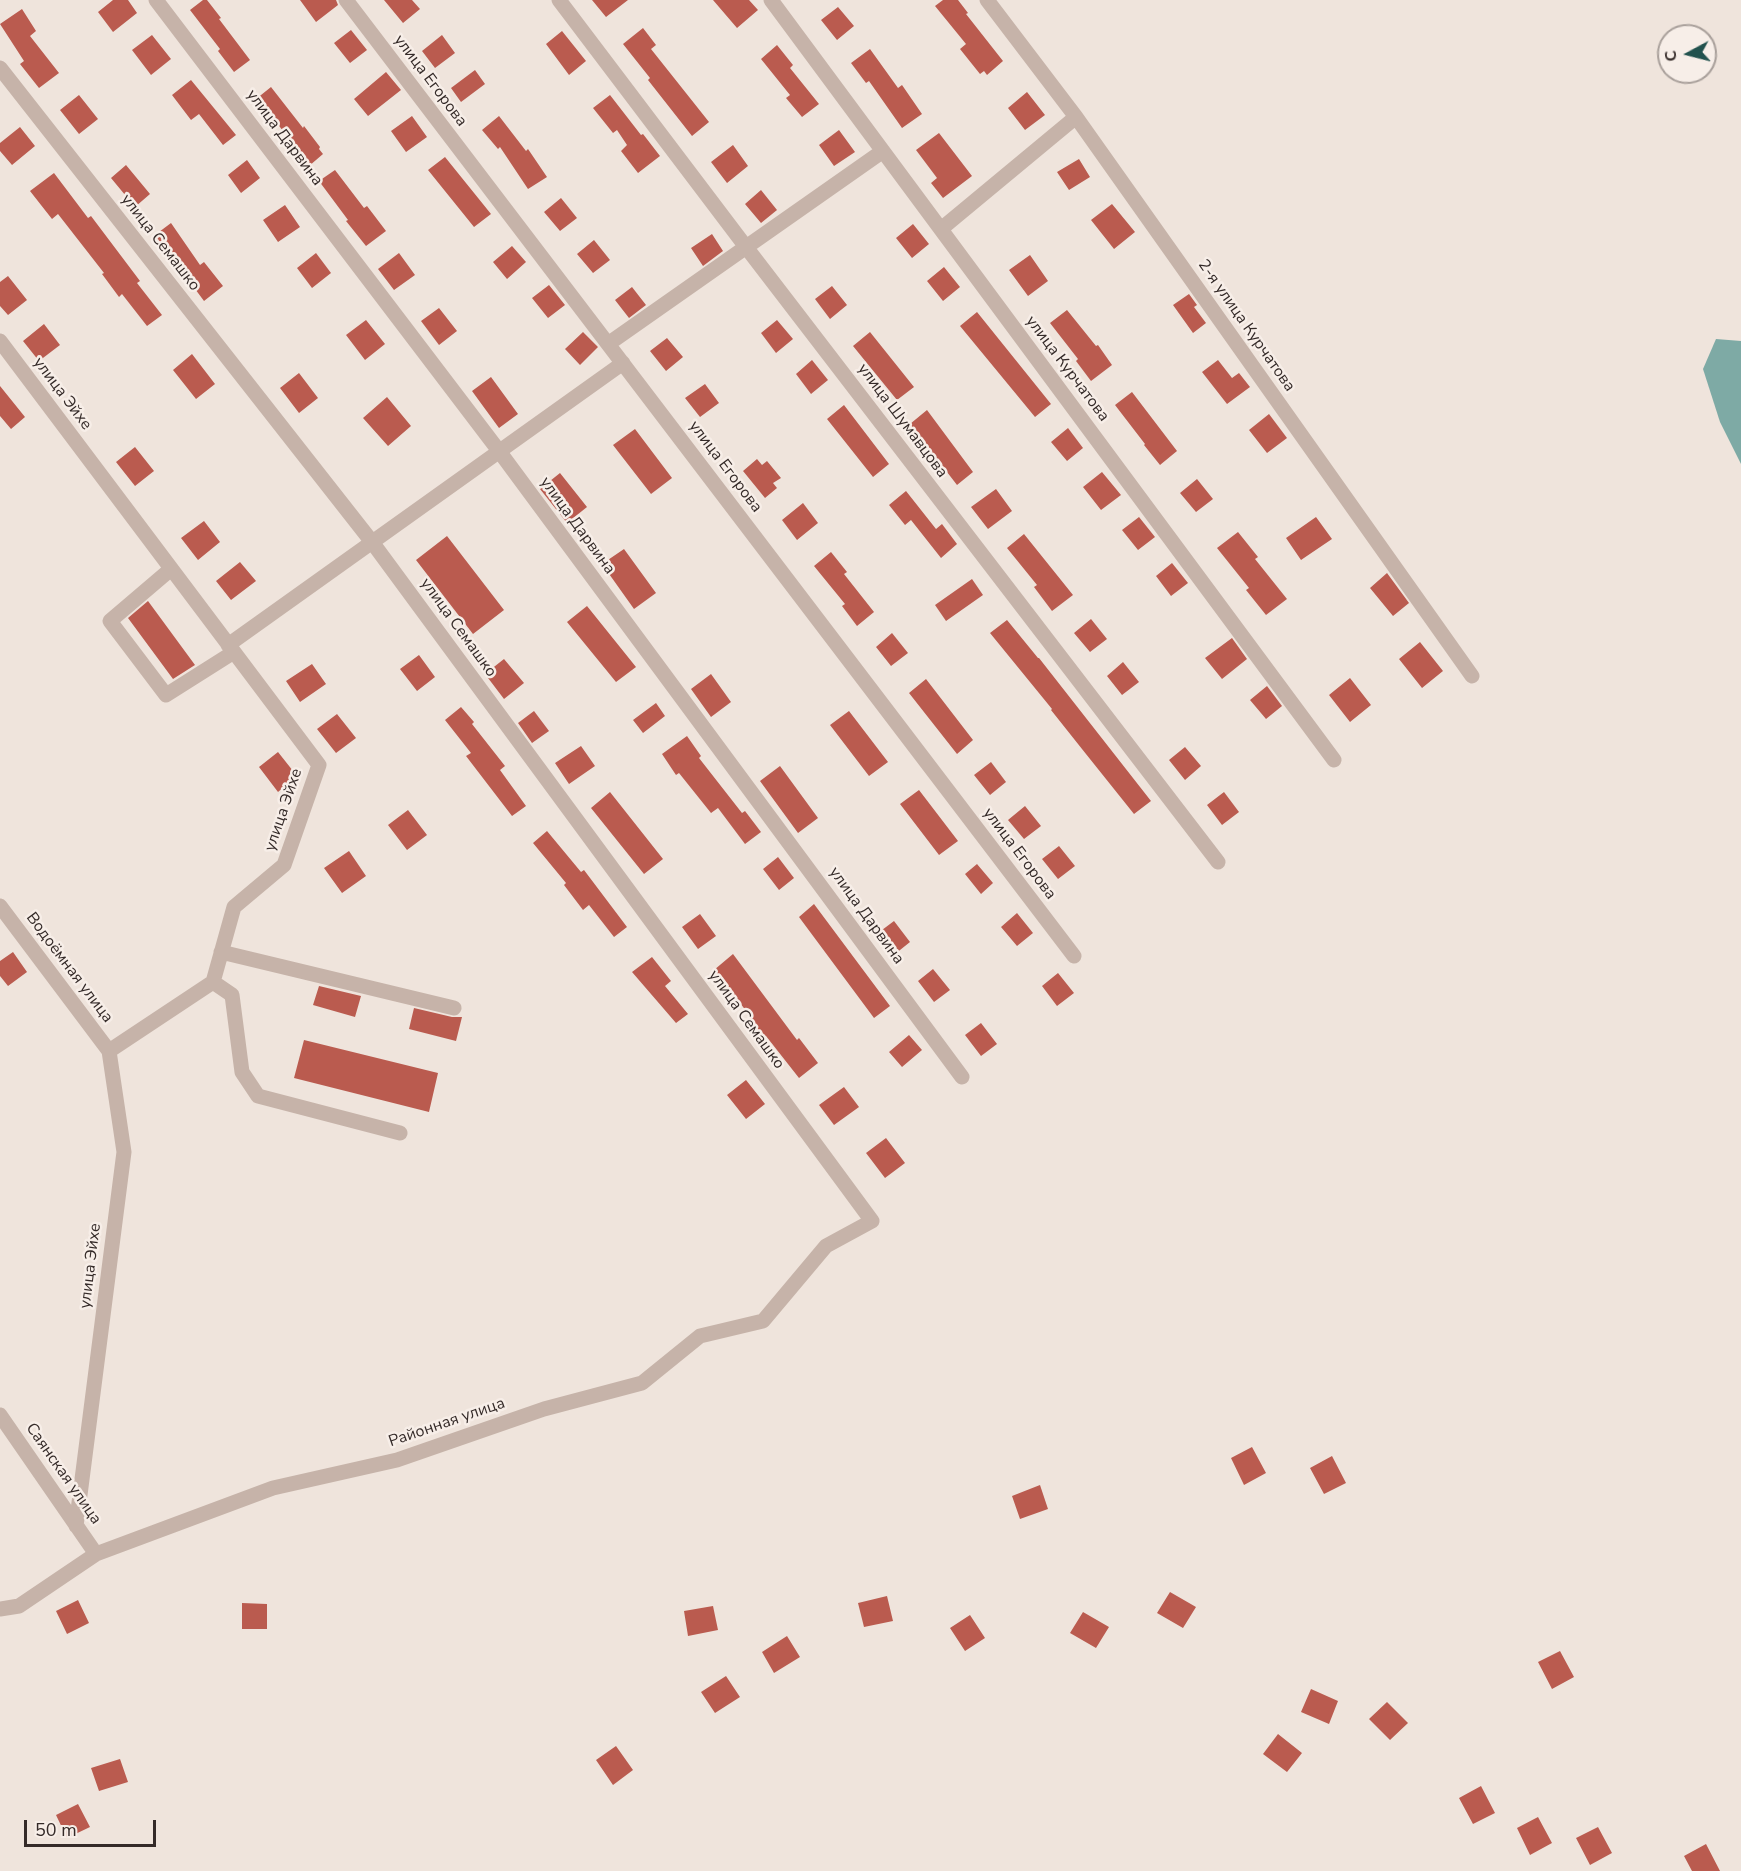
<!DOCTYPE html>
<html>
<head>
<meta charset="utf-8">
<style>
  body { margin:0 }
  #map { position:relative; width:1741px; height:1871px; overflow:hidden; background:#efe4dc; font-family:"Nunito Sans",sans-serif }
  canvas { display:block }
  .north { position:absolute; left:1657px; top:24px; width:60px; height:60px; box-sizing:border-box; background:#f7eee8; border:2px solid #a9a09b; border-radius:50%; rotate:263deg; font-size:16px; font-weight:700; line-height:24px; text-align:center; color:#342a28 }
  .north::after { content:''; display:block; margin:auto; width:21px; height:27px; background:#22524e; clip-path:polygon(50% 0,100% 100%,50% 72%,0 100%) }
  .scale { position:absolute; left:24px; top:1820px; width:132px; height:27px; box-sizing:border-box; border:3px solid #342a28; border-top:0; padding-left:8px; font-size:18px; line-height:21px; white-space:nowrap; color:#342a28; -webkit-text-stroke:4px #f7eee8; paint-order:stroke }
</style>
</head>
<body>
<div id="map">
<canvas width="1741" height="1871"></canvas>
<div class="north">С</div>
<div class="scale">50 m</div>
</div>
<script>
const context = document.querySelector('canvas').getContext('2d');
context.lineJoin = 'round';
function paint(path, color) { context.fillStyle = color; context.fill(path, 'evenodd'); }
const poly = rows => new Path2D(rows.map(r => 'M' + r).join(''));
function strokePath(path, color, width, dash) { context.strokeStyle = color; context.lineWidth = width; context.lineCap = dash ? 'butt' : 'round'; context.setLineDash(dash || []); context.stroke(path); }
function write(font, color, halo, rows, align = 'center') {
  context.font = font + ' "Nunito Sans",sans-serif'; context.lineWidth = 5; context.setLineDash([]); context.textBaseline = 'middle'; context.strokeStyle = halo; context.fillStyle = color; for (const [text, x, y, turn = 0] of rows) {
    context.save(); context.translate(x, y); context.rotate((+turn || 0) * Math.PI / 180); context.textAlign = isNaN(turn) ? turn : align; if (halo) context.strokeText(text, 0, 0); context.fillText(text, 0, 0); context.restore();
  }
}
const water = poly([
  [1716,339,1741,341,1741,464,1720,422,1703,369]
]);
const building = poly([
  [113,0,128,0,137,13,113,32,98,12],
  [203,0,207,0,221,18,219,19,250,60,234,72,218,51,220,49,190,10],
  [300,0,336,0,338,5,316,22],
  [384,0,412,0,420,9,403,23],
  [592,0,628,0,606,17],
  [713,0,749,0,758,10,737,28],
  [943,0,958,0,968,13,966,14,1003,61,987,75,984,71,980,74,960,49,966,44,935,6],
  [838,7,854,26,837,40,821,20],
  [22,9,36,31,30,36,59,73,39,88,20,64,24,61,0,24],
  [643,28,656,45,651,49,709,122,692,136,648,80,650,78,623,44],
  [351,30,367,50,350,63,334,43],
  [562,31,586,61,569,75,546,44],
  [152,35,171,59,151,75,132,50],
  [442,35,455,53,435,68,422,51],
  [777,45,793,65,790,68,819,104,802,117,786,98,790,95,761,59],
  [870,49,898,88,902,85,922,114,902,128,869,81,866,83,851,63],
  [475,70,485,84,461,102,451,88],
  [386,72,401,90,368,116,354,99],
  [191,80,236,135,223,145,199,114,191,120,172,95],
  [271,87,303,128,304,126,320,147,319,149,323,154,309,166,274,119,272,120,256,99],
  [1027,92,1045,115,1025,130,1008,108],
  [79,95,98,119,79,134,60,110],
  [610,95,641,135,643,134,660,156,638,173,621,151,627,145,617,130,613,133,593,108],
  [412,116,427,137,406,152,391,131],
  [499,116,526,151,528,149,547,177,528,189,500,147,498,149,482,130],
  [20,127,35,146,12,165,0,151,0,143],
  [839,130,855,152,834,166,819,145],
  [939,133,972,176,943,198,931,183,937,178,916,150],
  [733,145,748,166,727,183,711,162],
  [445,157,491,214,474,227,428,170],
  [1079,159,1090,177,1069,190,1057,172],
  [247,160,260,178,241,193,228,175],
  [126,165,150,194,135,207,111,178],
  [335,170,364,208,367,206,386,231,366,246,346,221,348,220,319,181],
  [54,173,88,218,91,216,140,281,137,283,162,315,147,326,122,294,119,297,102,274,104,273,58,214,52,219,30,191],
  [761,190,777,210,761,223,745,204],
  [561,198,577,218,560,231,544,212],
  [1112,204,1135,232,1114,249,1091,220],
  [285,205,300,227,278,242,263,220],
  [171,223,200,265,204,262,223,286,204,301,155,235],
  [913,224,929,244,912,258,896,238],
  [712,234,723,251,703,266,691,248],
  [594,240,610,260,593,273,577,254],
  [512,246,526,262,507,279,493,262],
  [316,253,331,273,312,288,297,268],
  [399,253,415,275,394,290,378,269],
  [1030,255,1048,281,1028,296,1009,270],
  [944,267,960,287,943,301,927,281],
  [8,276,27,300,8,315,0,306,0,282],
  [549,285,565,305,548,318,532,298],
  [832,286,847,305,830,319,815,299],
  [632,287,646,305,629,318,615,300],
  [1189,294,1197,305,1194,307,1206,323,1193,333,1173,305],
  [439,308,457,331,439,345,421,321],
  [1067,310,1096,346,1098,345,1112,365,1091,381,1076,361,1078,359,1050,323],
  [977,312,1051,404,1035,417,960,326],
  [366,320,385,344,365,360,346,335],
  [777,320,793,339,776,353,761,333],
  [44,324,60,345,39,361,23,341],
  [583,332,598,347,580,365,565,349],
  [870,332,914,387,897,400,853,346],
  [667,338,683,357,666,371,650,351],
  [192,354,215,384,196,399,173,370],
  [812,360,828,380,811,394,796,374],
  [1218,360,1232,378,1239,373,1250,387,1227,404,1202,372],
  [299,373,318,398,299,413,280,388],
  [491,377,518,414,499,428,472,391],
  [705,384,719,403,700,417,685,398],
  [0,386,25,417,11,429,0,416],
  [1132,392,1177,451,1160,465,1144,445,1145,444,1115,405],
  [387,397,411,426,388,446,363,418],
  [844,405,889,464,873,477,827,419],
  [927,410,973,472,957,485,910,424],
  [1269,414,1287,438,1267,453,1249,430],
  [1068,428,1083,448,1067,461,1051,442],
  [635,429,672,478,651,494,613,445],
  [135,447,154,471,135,486,116,462],
  [757,459,762,465,767,461,781,478,773,483,777,488,765,498,743,471],
  [1102,472,1121,495,1101,510,1083,487],
  [560,473,587,507,567,523,540,489],
  [1197,479,1213,499,1196,512,1180,493],
  [996,489,1012,511,988,529,971,507],
  [906,491,936,529,942,524,957,544,941,558,911,520,905,525,889,505],
  [803,503,818,523,797,540,782,520],
  [1139,517,1155,537,1138,550,1122,530],
  [1316,517,1332,539,1301,560,1286,538],
  [204,521,220,542,198,560,181,538],
  [1238,532,1258,557,1255,559,1287,599,1266,615,1246,590,1249,588,1217,548],
  [1024,534,1073,595,1052,611,1034,587,1037,585,1007,548],
  [447,536,504,610,473,634,416,560],
  [624,549,656,593,634,609,602,564],
  [831,552,847,572,844,574,874,612,857,626,842,606,845,604,814,566],
  [240,562,256,581,231,600,216,581],
  [1172,563,1188,583,1171,596,1156,576],
  [1387,573,1409,603,1393,616,1370,588],
  [972,579,983,595,946,621,935,605],
  [148,601,195,665,173,679,128,618],
  [587,606,636,667,616,682,567,622],
  [1091,619,1107,639,1090,652,1074,633],
  [1007,620,1038,658,1039,658,1151,801,1134,814,1082,749,1051,710,1052,709,990,633],
  [892,633,908,653,891,666,876,647],
  [1232,638,1247,659,1222,679,1205,658],
  [1420,642,1443,671,1422,688,1399,659],
  [419,655,435,677,417,691,400,669],
  [504,659,524,683,504,699,485,674],
  [1123,662,1139,682,1122,695,1107,676],
  [312,664,326,684,300,702,286,681],
  [711,674,731,702,711,717,691,689],
  [1350,678,1371,705,1350,722,1329,695],
  [926,679,973,740,957,754,909,693],
  [1267,686,1282,706,1266,719,1250,700],
  [656,703,665,716,643,733,633,720],
  [461,707,474,722,472,724,505,766,500,770,526,806,512,816,466,756,471,753,445,720],
  [534,711,549,731,532,743,518,723],
  [849,711,888,762,869,776,830,725],
  [337,714,356,738,336,753,317,729],
  [687,736,701,756,699,758,742,813,745,811,761,832,745,844,718,808,711,813,679,773,676,775,662,754],
  [581,746,595,766,569,784,555,763],
  [1185,747,1201,766,1185,780,1169,760],
  [278,752,297,776,278,792,259,767],
  [991,762,1006,782,990,795,974,775],
  [780,766,818,818,798,833,760,781],
  [919,790,958,841,939,855,900,804],
  [610,792,663,859,644,874,591,808],
  [1224,792,1239,812,1222,825,1207,805],
  [1025,806,1041,826,1024,839,1008,820],
  [408,810,427,835,407,850,388,825],
  [547,831,581,872,584,870,627,927,614,937,589,905,583,910,564,885,566,883,533,843],
  [1059,846,1075,866,1058,879,1042,859],
  [349,851,366,876,342,893,324,868],
  [778,857,794,878,779,890,763,869],
  [977,864,993,883,981,894,965,874],
  [814,904,890,1006,874,1018,799,917],
  [1017,913,1033,933,1017,946,1001,927],
  [700,914,716,936,698,949,682,927],
  [894,921,910,942,895,954,878,933],
  [13,952,27,972,8,986,0,976,0,961],
  [733,954,797,1040,799,1038,818,1063,799,1078,766,1036,764,1037,746,1013,747,1012,714,970],
  [652,957,671,981,665,986,688,1014,676,1023,632,972],
  [933,969,950,990,934,1002,918,981],
  [1058,973,1074,993,1057,1006,1042,986],
  [319,986,361,996,355,1017,313,1005],
  [414,1008,452,1017,462,1017,456,1041,409,1029],
  [981,1023,997,1044,981,1056,965,1035],
  [909,1035,922,1050,902,1067,889,1052],
  [304,1040,438,1073,429,1112,294,1078],
  [746,1080,765,1104,746,1119,727,1095],
  [844,1087,859,1107,834,1125,819,1105],
  [886,1138,905,1163,885,1178,866,1153],
  [1252,1447,1266,1473,1244,1485,1231,1458],
  [1332,1456,1346,1483,1324,1494,1310,1468],
  [1040,1485,1048,1509,1020,1519,1012,1496],
  [1170,1592,1196,1607,1183,1628,1157,1613],
  [887,1596,893,1621,864,1627,858,1603],
  [78,1600,89,1623,67,1634,56,1611],
  [242,1603,267,1604,267,1629,242,1629],
  [713,1606,718,1630,688,1636,684,1611],
  [1083,1612,1109,1627,1096,1648,1070,1633],
  [970,1615,985,1638,965,1651,950,1628],
  [787,1636,800,1657,774,1673,762,1652],
  [1560,1651,1574,1677,1552,1689,1538,1662],
  [726,1676,740,1697,715,1713,701,1692],
  [1311,1689,1338,1701,1329,1724,1301,1712],
  [1387,1702,1408,1723,1390,1740,1369,1719],
  [1278,1734,1302,1753,1287,1772,1263,1754],
  [616,1746,633,1770,613,1785,596,1760],
  [120,1759,128,1782,99,1791,91,1768],
  [1481,1786,1495,1813,1473,1824,1459,1798],
  [78,1804,90,1827,67,1838,56,1815],
  [1538,1817,1552,1843,1530,1855,1517,1828],
  [1598,1827,1612,1853,1590,1865,1576,1838],
  [1706,1844,1720,1871,1692,1871,1684,1856]
]);
const minor = poly([
  [156,0,499,451,962,1077],
  [346,0,1074,956],
  [559,0,746,247,1218,862],
  [771,0,1334,760],
  [987,0,1076,117,1472,676],
  [0,68,372,542,872,1221,826,1246,763,1321,700,1336,642,1383,544,1409,397,1460,273,1488,96,1554,19,1606,0,1609],
  [941,229,1076,117],
  [0,341,319,765,284,865,234,907,213,982,109,1051,124,1152,76,1526],
  [608,344,883,151],
  [171,569,110,621,166,695,234,652],
  [228,645,623,363],
  [0,906,109,1051],
  [221,952,454,1008],
  [213,982,232,995,242,1072,258,1096,400,1133],
  [0,1415,96,1554]
]);
const streetNames = [
  ["улица Егорова",430,81,53],
  ["улица Дарвина",284,138,53],
  ["улица Семашко",160,243,52],
  ["2-я улица Курчатова",1246,326,55],
  ["улица Курчатова",1067,369,53],
  ["улица Эйхе",62,394,53],
  ["улица Шумавцова",902,421,53],
  ["улица Егорова",725,467,53],
  ["улица Дарвина",577,526,54],
  ["улица Семашко",458,628,54],
  ["улица Эйхе",284,810,-71],
  ["улица Егорова",1019,854,53],
  ["улица Дарвина",866,916,54],
  ["Водоёмная улица",69,968,53],
  ["улица Семашко",746,1020,54],
  ["улица Эйхе",91,1266,-83],
  ["Районная улица",447,1423,-19],
  ["Саянская улица",63,1474,55]
];
paint(water, '#7eaaa5');
paint(building, '#ba5b4f');
strokePath(minor, '#c6b3a9', 15);
write('16px', '#342a28', '#f7eee8', streetNames);
</script>
</body>
</html>
